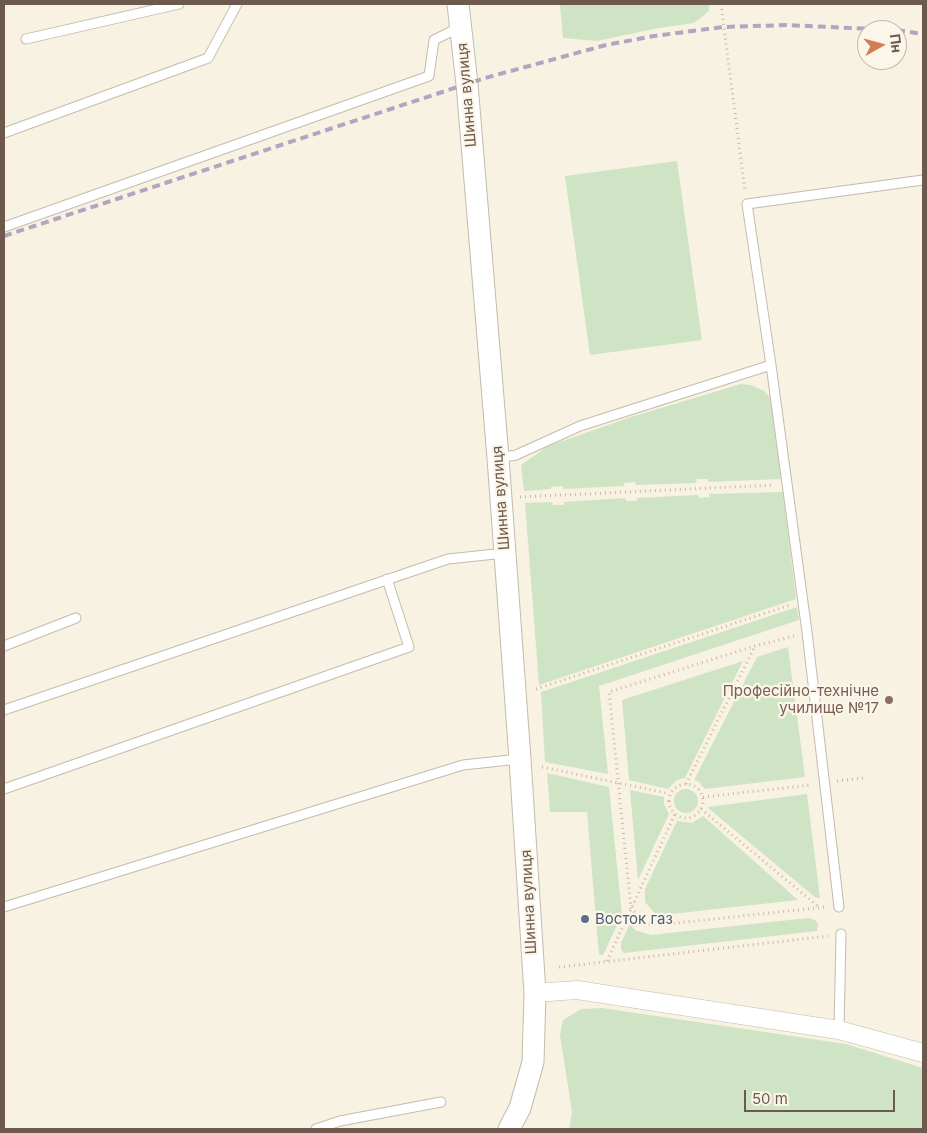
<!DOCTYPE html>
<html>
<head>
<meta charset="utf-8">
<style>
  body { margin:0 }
  #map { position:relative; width:927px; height:1133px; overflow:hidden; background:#f8f2e3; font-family:Inter,sans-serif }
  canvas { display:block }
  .frame { position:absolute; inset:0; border:5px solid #6d5a4d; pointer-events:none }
  .north { position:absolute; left:857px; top:20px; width:50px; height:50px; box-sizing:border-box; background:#fcf6e9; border:1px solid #c3b8ab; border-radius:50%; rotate:83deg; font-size:14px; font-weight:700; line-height:20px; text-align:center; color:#6d5a4d }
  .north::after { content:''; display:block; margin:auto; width:18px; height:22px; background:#d27c58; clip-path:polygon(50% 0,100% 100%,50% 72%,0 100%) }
  .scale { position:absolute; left:744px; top:1090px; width:151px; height:22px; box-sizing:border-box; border:2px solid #6d5a4d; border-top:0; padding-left:6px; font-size:15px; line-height:18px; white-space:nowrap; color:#6d5a4d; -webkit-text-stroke:4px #fcf6e9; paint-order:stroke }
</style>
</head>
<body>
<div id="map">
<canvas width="927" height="1133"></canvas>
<div class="frame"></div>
<div class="north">Пн</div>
<div class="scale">50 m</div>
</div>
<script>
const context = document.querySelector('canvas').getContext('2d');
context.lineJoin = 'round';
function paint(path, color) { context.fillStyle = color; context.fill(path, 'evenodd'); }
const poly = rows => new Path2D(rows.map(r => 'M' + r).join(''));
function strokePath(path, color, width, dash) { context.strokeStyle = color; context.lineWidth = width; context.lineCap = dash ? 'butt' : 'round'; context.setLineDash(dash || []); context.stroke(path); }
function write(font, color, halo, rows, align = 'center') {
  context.font = font + ' Inter,sans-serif'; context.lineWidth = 4.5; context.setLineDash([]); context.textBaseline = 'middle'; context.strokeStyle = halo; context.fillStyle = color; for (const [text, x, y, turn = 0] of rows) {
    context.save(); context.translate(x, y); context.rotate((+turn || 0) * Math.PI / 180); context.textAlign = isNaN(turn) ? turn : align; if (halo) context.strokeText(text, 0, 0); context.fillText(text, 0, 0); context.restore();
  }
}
const green = poly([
  [560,4,709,4,709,11,694,23,659,28,597,41,563,38],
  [677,161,702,340,590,355,565,176],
  [741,384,751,385,764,391,769,396,772,406,781,479,708,482,708,479,697,479,696,483,636,485,635,482,624,483,624,486,563,489,563,486,551,487,551,489,524,491,521,465,548,446,631,417],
  [783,492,796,599,539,685,525,503,552,502,553,505,564,505,564,502,625,498,626,501,637,501,637,498,698,495,699,498,710,497,709,494],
  [797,607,799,620,599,686,608,774,545,762,541,692],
  [788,647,805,777,705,789,699,782,694,780,757,657],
  [743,661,685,778,677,780,668,789,629,780,622,700],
  [547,773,609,787,622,915,603,955,599,955,587,812,550,812],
  '674 801a12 12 0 1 1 24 0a12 12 0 1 1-24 0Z',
  [630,790,664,797,664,804,669,814,638,880],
  [807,794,820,898,816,898,708,808,708,807],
  [703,816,798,900,662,915,656,915,645,902,645,889,677,821,692,823],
  [808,918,815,920,818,924,817,931,624,953,621,950,621,943,630,924,635,930,651,935],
  [602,1008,846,1044,923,1068,923,1129,569,1129,572,1112,560,1035,563,1020,581,1009]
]);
const path = poly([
  [721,4,745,191],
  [520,497,774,485],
  [794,636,755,646,609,692,631,908,640,919,648,924,658,925,826,907],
  [536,689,790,605],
  [542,767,666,793],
  [837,781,864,778],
  '669 801a17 17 0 1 1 34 0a17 17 0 1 1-34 0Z',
  [686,784,755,646],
  [703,797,811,785],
  [701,809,820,908],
  [607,961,675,814],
  [559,967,828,936]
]);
const service = poly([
  [26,39,179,4],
  [4,133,208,58,237,4],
  [4,227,429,76,434,40,460,27],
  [771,365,807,632,839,907],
  [498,458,516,455,580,426,771,365,747,204,923,180],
  [4,646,76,618],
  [4,710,448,559,505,553],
  [4,789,409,647,387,579],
  [4,907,463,765,519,759],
  [839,1030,841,934],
  [316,1129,340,1121,441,1102]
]);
const minor = poly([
  [535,993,577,990,839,1030,923,1053]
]);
const tertiary = poly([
  [458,4,467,84,498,458,520,759,535,993,533,1062,520,1108,509,1129]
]);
const rail = poly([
  [897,30,923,34],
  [4,236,485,78,606,45,654,36,723,27,786,25,895,30]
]);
const markers = [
  [889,700,5,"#8d6e63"],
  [585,919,5,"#5c6f8a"]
];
const streetNames = [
  ["Шинна вулиця",467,95,-95],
  ["Шинна вулиця",501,498,-94],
  ["Шинна вулиця",529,902,-93]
];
const educationNames = [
  ["Професійно-технічне",879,691],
  ["училище №17",879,708]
];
const serviceNames = [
  ["Восток газ",595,919]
];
paint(green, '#cfe4c4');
strokePath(service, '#c7baac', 11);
strokePath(minor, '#c7baac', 19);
strokePath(tertiary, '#c7baac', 23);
strokePath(path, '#ceb6a2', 3, [1, 4]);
strokePath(service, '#fff', 9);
strokePath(minor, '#fff', 18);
strokePath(tertiary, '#fff', 21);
strokePath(rail, '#b5a4c0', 4, [8, 5]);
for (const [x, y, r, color] of markers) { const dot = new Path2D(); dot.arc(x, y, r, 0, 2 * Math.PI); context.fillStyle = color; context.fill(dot); strokePath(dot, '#fcf6e9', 2); }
write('15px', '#6d5a4d', '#fcf6e9', streetNames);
write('15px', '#785e54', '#fcf6e9', educationNames, 'right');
write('15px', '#4e5e75', '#fcf6e9', serviceNames, 'left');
</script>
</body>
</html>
